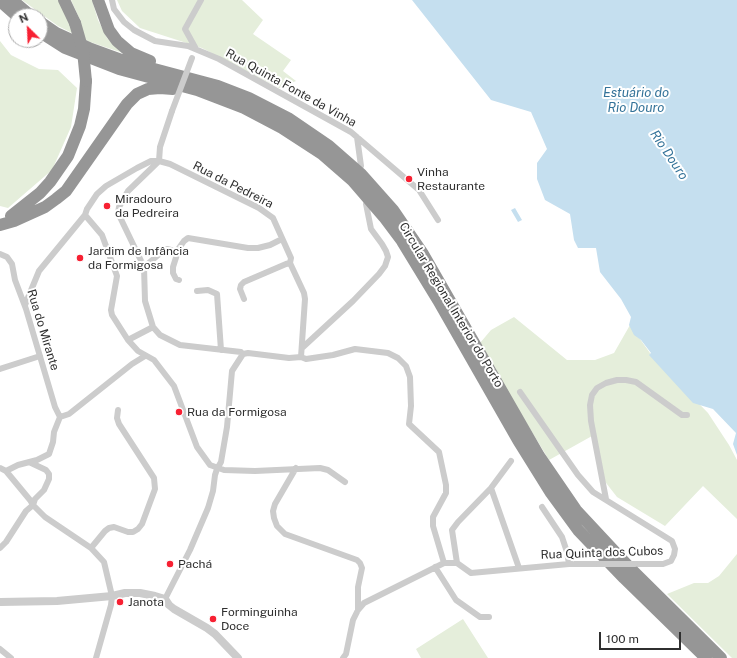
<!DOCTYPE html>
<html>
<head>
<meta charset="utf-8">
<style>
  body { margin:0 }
  #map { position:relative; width:737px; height:658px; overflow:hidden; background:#fff; font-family:"Public Sans",sans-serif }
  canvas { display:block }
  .north { position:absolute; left:8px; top:8px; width:40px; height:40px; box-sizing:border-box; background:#fff; border:1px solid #acacac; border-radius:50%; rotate:336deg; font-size:11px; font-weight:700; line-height:16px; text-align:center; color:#2f2f2f }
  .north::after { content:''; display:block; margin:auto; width:14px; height:18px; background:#f72032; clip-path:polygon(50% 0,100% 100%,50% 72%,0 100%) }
  .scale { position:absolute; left:599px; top:632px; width:82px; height:18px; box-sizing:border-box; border:2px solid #2f2f2f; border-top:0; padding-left:5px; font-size:12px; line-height:14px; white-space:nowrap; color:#2f2f2f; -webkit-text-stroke:3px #fff; paint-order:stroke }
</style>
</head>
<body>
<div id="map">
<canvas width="737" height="658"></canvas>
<div class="north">N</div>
<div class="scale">100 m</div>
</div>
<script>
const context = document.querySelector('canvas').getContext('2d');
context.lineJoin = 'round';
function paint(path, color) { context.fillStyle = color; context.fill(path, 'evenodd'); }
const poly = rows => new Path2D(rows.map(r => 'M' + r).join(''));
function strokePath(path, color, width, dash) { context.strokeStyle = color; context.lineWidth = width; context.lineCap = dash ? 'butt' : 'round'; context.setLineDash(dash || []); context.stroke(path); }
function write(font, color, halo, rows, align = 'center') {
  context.font = font + ' "Public Sans",sans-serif'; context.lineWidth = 4; context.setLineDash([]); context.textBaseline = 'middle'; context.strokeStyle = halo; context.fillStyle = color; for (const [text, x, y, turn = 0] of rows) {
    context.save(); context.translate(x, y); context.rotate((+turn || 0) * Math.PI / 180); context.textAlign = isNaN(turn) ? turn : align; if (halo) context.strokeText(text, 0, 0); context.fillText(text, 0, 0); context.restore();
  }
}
const green = poly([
  [22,0,59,0,67,17,81,22,71,0,92,0,98,20,107,38,123,53,90,42,58,26],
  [117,0,242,0,263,20,253,34,291,60,283,71,296,81,279,88,202,48,140,28,122,11],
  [0,41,11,55,39,69,58,70,77,88,71,127,52,170,8,208,0,206],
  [514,317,567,360,595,360,614,353,630,325,650,353,708,413,729,445,737,460,737,519,703,486,665,526,617,497,603,479,592,436,549,460,512,399,480,343,491,330],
  [737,554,737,658,732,658,667,594,694,583,708,583,719,576],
  [463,619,488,658,421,658,416,649]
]);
const water = poly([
  [412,0,737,0,737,455,733,444,736,433,713,409,693,403,649,355,651,353,641,340,634,335,629,325,631,317,621,299,600,272,596,248,578,248,574,240,570,214,545,200,537,179,537,163,547,149,531,112,491,100],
  [515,208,522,220,518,222,511,210]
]);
const minor = poly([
  [112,0,114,9,124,22,134,30,155,41,188,46,219,59,351,132,419,190,438,220],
  [196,49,185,29,201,0],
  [357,137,361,166],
  [159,161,128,191,119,207,118,213,144,267,145,301,153,327,160,335,180,345,241,352,243,354],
  [159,161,160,147,172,111],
  [85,215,102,235,117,276,111,310,112,315,128,340,138,351,154,360,174,386,197,447,210,465,224,470,255,471,320,468,328,470,345,482],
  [0,254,7,257,12,264,15,280,26,309,55,407,60,417],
  [144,267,163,251,167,249,171,250,177,253],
  [179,280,176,279,173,273,173,267,179,248,184,241,188,238,248,248,258,248,270,245,282,239],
  [197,291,208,290,217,294,221,350],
  [244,299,240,289,241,285,244,282,286,264,290,263],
  [25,305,39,271,85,215,87,209,97,194,106,186,137,168,151,161,159,161,170,164,259,208,273,218,291,258,290,263,304,293,305,299,301,357],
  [128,340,153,327],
  [302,348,353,301,379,274,385,266,388,257,386,251,382,244,371,229,366,204],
  [243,354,248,353,289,358,301,357,306,359,333,355,355,349,388,353,398,358,406,366,410,377,411,406,409,424,439,452,446,485,446,493,433,517,433,526,444,563],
  [0,369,40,356],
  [520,392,578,475,593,492,672,541,675,549,674,555,671,561,663,564,635,564],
  [0,468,6,471,30,500,33,505,45,517,91,548,104,562,112,596,111,605,96,658],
  [296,468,275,504,273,511,274,518,277,526,285,534,357,560,360,563,362,568,358,587,358,610],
  [6,471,18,465,37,460,49,454,53,442,54,432,60,417,69,414,132,364,145,356],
  [491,488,519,568],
  [606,499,591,421,590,405,592,395,597,388,606,383,617,380,626,380,636,382,682,415,687,415],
  [542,507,562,537,567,552,569,564],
  [0,548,6,542,26,511,33,505,35,499,44,490,49,479,49,474,46,470,29,462],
  [91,548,105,531,109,528,114,527,128,532,133,532,138,529,142,524,155,489,154,478,119,424,117,418,118,410],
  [457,563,452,530,458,522,491,488,511,461],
  [435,567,456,600,480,617,489,617],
  [165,599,190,550,208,508,213,491,215,475,217,469,221,462,227,427,232,371,243,354],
  [0,649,11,658],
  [343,658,346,654,353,620,358,610,364,603,444,563,457,563,471,573,569,564,599,564]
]);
const tertiary = poly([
  [0,602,57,601,112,596,125,593,140,593,155,596,165,599,169,605,174,609,207,628,215,634,238,658]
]);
const motorway = poly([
  [12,0,31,16],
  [64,0,75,23],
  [98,0,109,30,117,41,131,53,150,61],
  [0,1,17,16],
  [40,22,56,33,91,49,124,61,218,86,249,98,288,118,329,146,361,174,393,210,423,254,539,456,576,510,631,569,721,658],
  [40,32,65,48,119,69,197,90,244,108,282,128,322,154,353,181,384,217,402,241,438,300,518,440,551,493,578,530,624,578,706,658],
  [11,216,40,193,50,182,68,156,80,126,84,109,86,81],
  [0,225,14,221,45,207,56,199,66,191,127,104,137,94,148,89,160,88,173,89]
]);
const minorBridge = poly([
  [172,111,192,58],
  [599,564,635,564]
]);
const motorwayBridge = poly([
  [75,23,83,51,86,81]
]);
const markers = [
  [409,179,4,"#f72032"],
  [107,206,4,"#f72032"],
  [80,258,4,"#f72032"],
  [179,412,4,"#f72032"],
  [170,564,4,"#f72032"],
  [120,602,4,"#f72032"],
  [213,619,4,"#f72032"]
];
const streetNames = [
  ["Rua Quinta Fonte da Vinha",291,88,29],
  ["Rua da Pedreira",233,185,27],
  ["Circular Regional Interior do Porto",451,305,59],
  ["Rua do Mirante",43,330,73],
  ["Rua Quinta dos Cubos",602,553,-2]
];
const poiNames = [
  ["Vinha",417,172],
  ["Restaurante",417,186],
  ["Miradouro",115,199],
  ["da Pedreira",115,213],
  ["Jardim de Infância",88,251],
  ["da Formigosa",88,265],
  ["Rua da Formigosa",187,412],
  ["Pachá",178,564],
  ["Janota",128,602],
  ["Forminguinha",221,612],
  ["Doce",221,626]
];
const waterNames = [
  ["Estuário do",636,93],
  ["Rio Douro",636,108],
  ["Rio Douro",669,155,56]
];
paint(green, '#e5eedb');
paint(water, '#c5dfef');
strokePath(minor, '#ccc', 6);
strokePath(tertiary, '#ccc', 8);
strokePath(motorway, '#969696', 12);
strokePath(minorBridge, '#ccc', 6);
strokePath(motorwayBridge, '#969696', 12);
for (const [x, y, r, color] of markers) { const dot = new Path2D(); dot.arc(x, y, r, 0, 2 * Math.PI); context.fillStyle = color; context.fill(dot); strokePath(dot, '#fff', 1.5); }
write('12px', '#2f2f2f', '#fff', streetNames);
write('12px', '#2f2f2f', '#fff', poiNames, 'left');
write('italic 13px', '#347399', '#fff', waterNames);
</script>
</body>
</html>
